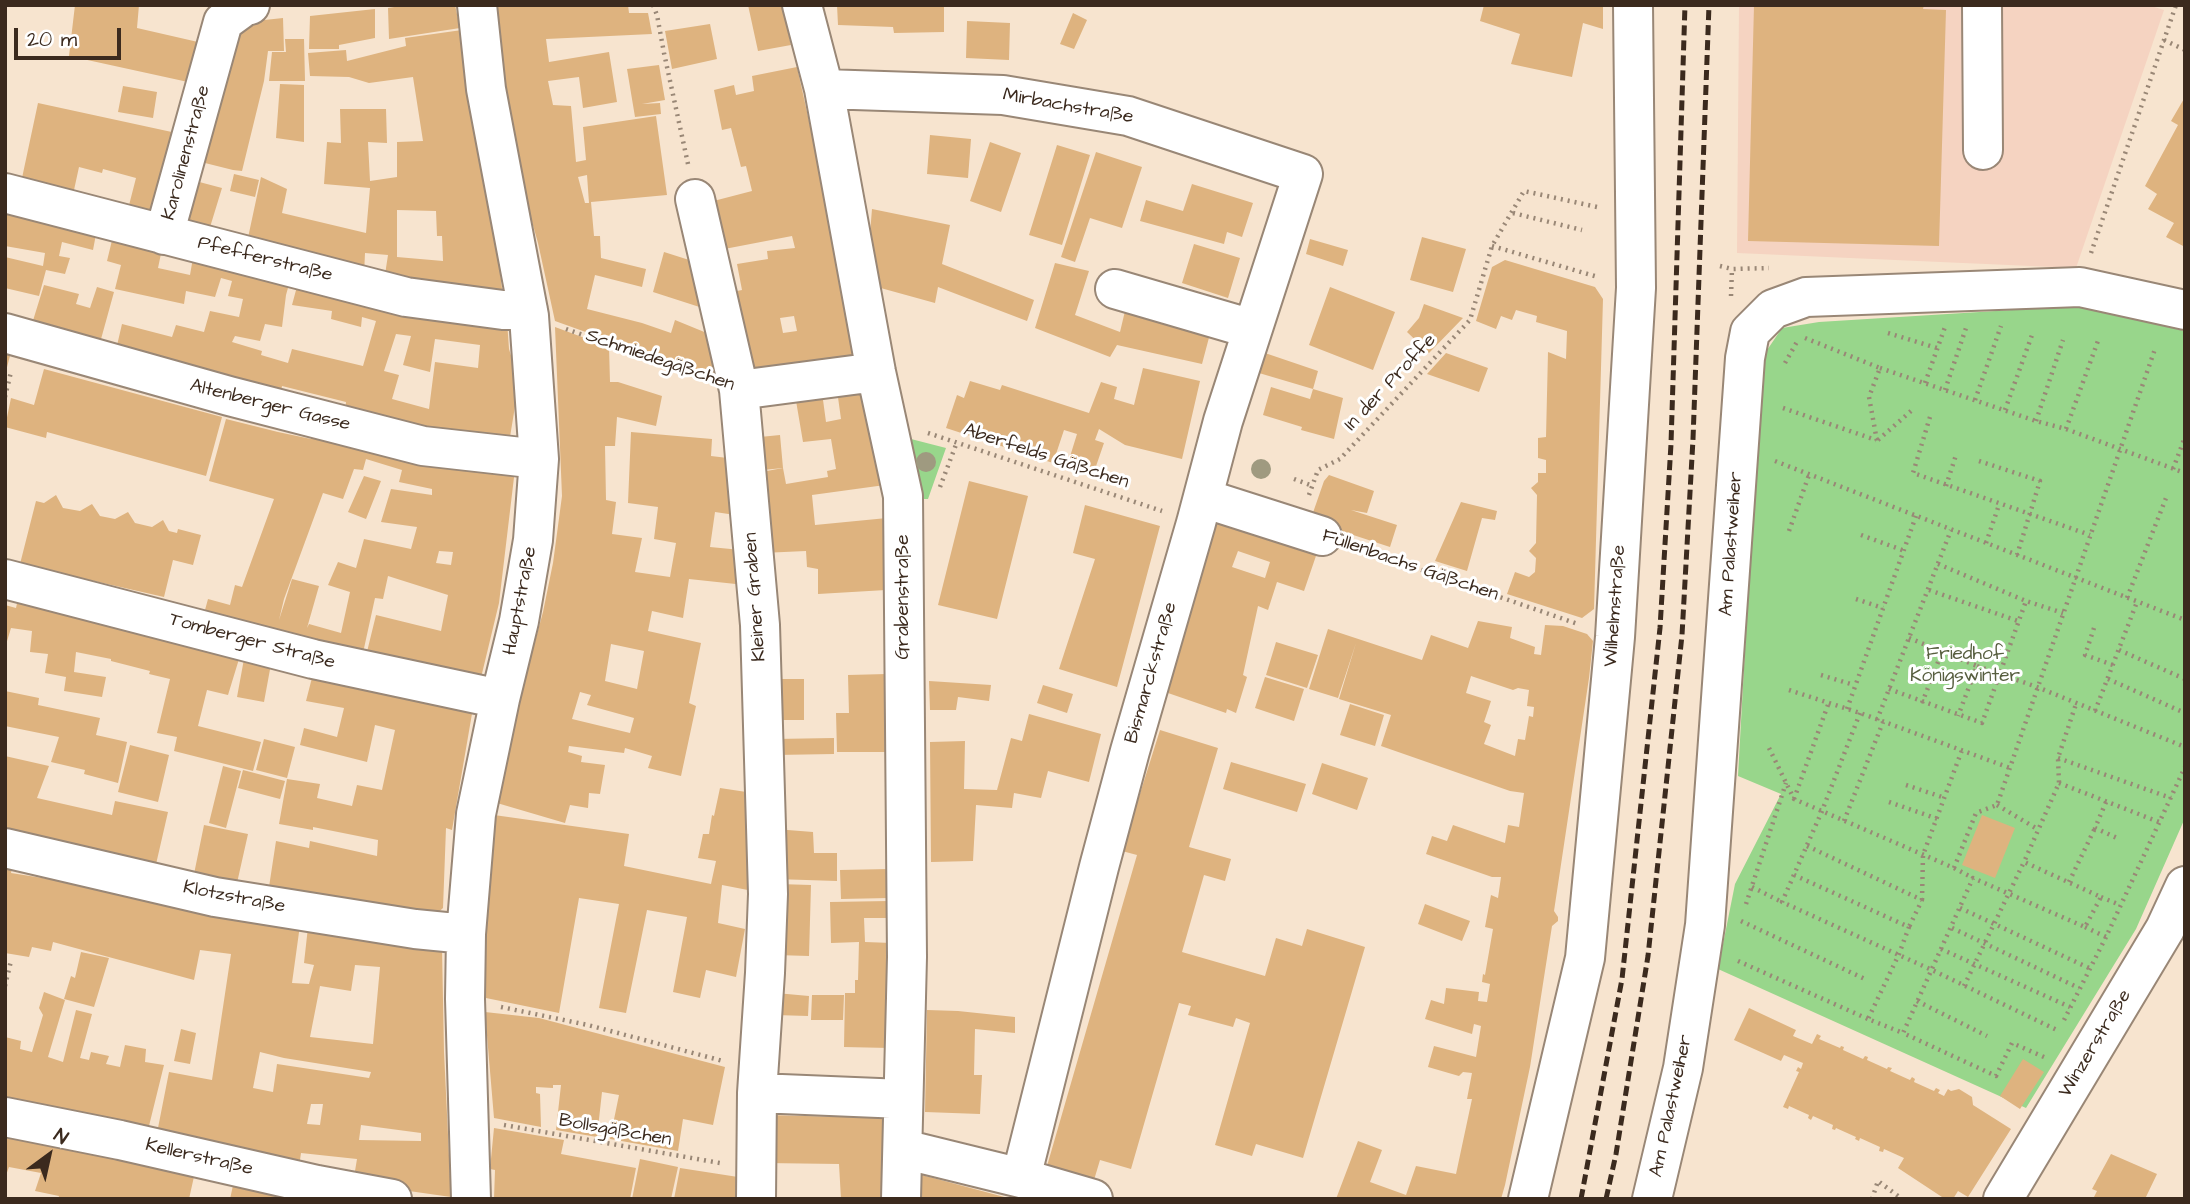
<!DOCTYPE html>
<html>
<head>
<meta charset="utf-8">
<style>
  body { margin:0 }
  #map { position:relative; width:2190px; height:1204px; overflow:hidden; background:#f7e4cf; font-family:"Architects Daughter",sans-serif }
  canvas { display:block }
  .frame { position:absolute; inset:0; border:7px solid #3b2a1e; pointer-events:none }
  .north { position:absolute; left:14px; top:1120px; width:70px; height:70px; -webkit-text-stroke:5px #fff; paint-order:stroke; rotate:33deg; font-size:19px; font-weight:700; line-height:28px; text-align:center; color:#3b2a1e }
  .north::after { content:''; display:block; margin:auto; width:24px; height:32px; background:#3b2a1e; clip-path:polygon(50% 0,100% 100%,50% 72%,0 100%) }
  .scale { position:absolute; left:14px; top:28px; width:107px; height:32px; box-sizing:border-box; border:4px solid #3b2a1e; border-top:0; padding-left:9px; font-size:21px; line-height:24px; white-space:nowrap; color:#3b2a1e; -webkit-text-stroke:5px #fff; paint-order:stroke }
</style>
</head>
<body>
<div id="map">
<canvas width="2190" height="1204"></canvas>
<div class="frame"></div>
<div class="north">N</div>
<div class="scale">20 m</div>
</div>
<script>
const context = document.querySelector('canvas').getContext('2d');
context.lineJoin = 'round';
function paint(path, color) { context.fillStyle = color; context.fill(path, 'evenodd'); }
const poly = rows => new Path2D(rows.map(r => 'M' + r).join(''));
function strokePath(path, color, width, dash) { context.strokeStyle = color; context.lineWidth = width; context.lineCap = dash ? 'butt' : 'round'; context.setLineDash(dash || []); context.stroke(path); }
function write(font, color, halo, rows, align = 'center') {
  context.font = font + ' "Architects Daughter",sans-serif'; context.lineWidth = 6; context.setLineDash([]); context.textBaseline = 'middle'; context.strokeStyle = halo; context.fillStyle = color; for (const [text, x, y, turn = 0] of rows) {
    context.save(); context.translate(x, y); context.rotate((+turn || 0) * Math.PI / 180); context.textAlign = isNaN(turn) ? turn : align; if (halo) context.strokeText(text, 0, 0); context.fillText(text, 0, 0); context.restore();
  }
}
const built = poly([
  [1739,5,2148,5,2164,10,2076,268,1737,253]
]);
const green = poly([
  [2076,306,2185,331,2185,818,2136,929,2026,1108,1718,969,1735,884,1781,794,1738,776,1761,359,1782,328,1819,322],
  [911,439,946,448,928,499,918,499]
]);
const building = poly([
  [75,5,139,5,137,28,198,42,188,82,69,56],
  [407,5,455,5,460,28,389,39,388,8],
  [484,5,628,5,629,13,648,13,652,34,546,39,549,62,609,52,617,102,583,108,579,77,548,81,553,105,571,106,576,162,586,160,583,127,656,116,667,195,591,202,594,236,600,236,601,258,646,269,642,287,595,275,587,309,642,323,671,333,675,320,719,338,728,383,555,321,538,243,502,115],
  [587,175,589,203,585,203,578,177],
  [748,5,782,5,791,45,758,51],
  [837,5,944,5,944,32,894,33,893,27,838,25],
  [1484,5,1603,5,1603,29,1583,23,1572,77,1511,64,1520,34,1480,21],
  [1754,5,1924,5,1923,9,1946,10,1939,246,1748,241],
  [375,9,375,38,339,45,339,49,309,49,310,16],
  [1073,13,1087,20,1074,49,1060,44],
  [283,18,284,51,268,51,264,81,242,171,233,170,197,161,227,50,246,22],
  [967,21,1010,23,1009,60,966,58],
  [710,24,717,59,672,69,665,31],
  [462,30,496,237,503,297,384,281,388,255,365,253,364,275,246,247,261,177,287,189,282,213,366,233,370,188,324,184,327,142,341,143,340,109,386,109,387,143,368,142,370,181,397,177,397,142,423,141,413,77,369,83,349,77,310,76,308,53,346,50,347,61,406,46,405,38],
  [397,210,436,211,437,236,442,236,443,261,397,257],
  [285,39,304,39,305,81,269,81,272,52,286,52],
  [659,65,665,100,642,104,660,103,661,114,635,117,627,69],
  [797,67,862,359,756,373,746,365,732,292,742,290,737,264,768,259,767,251,795,248,792,236,714,251,702,204,752,191,746,166,741,167,731,128,722,130,714,90,734,85,736,95,754,91,752,76],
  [794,316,797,331,783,333,780,318],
  [280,84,304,85,304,142,276,138],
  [123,86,157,92,153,118,118,112],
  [2185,97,2185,247,2166,237,2174,223,2148,209,2157,194,2145,186,2178,125,2171,121],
  [38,103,181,134,158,223,127,213,136,178,103,169,102,173,79,167,74,190,22,178],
  [930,135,971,139,968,178,927,174],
  [990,142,1021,153,1001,212,970,201],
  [1057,145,1090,155,1062,245,1029,235],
  [1096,152,1142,167,1122,228,1090,218,1075,262,1061,257],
  [234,174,259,180,255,197,230,191],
  [188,179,222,188,207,237,174,227],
  [1192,184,1253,203,1242,237,1227,232,1224,244,1140,221,1146,200,1183,211],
  [7,206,97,229,93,250,62,242,59,256,70,258,65,274,46,270,39,296,5,288,5,257,43,266,45,253,5,246],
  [872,209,950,225,942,264,1034,300,1027,321,938,287,935,303,877,287,869,246],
  [114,232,163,244,158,268,190,275,194,252,291,277,286,295,282,327,265,324,260,341,235,336,232,342,262,351,261,355,288,363,292,349,363,366,376,321,362,317,361,327,331,319,332,311,292,305,299,279,507,321,509,349,519,382,509,443,345,413,346,402,282,386,280,398,115,354,122,324,172,337,176,325,204,332,210,311,239,317,243,299,228,296,232,281,221,278,215,297,186,291,184,304,115,289,121,265,107,261],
  [396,334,411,336,403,365,430,372,435,339,480,345,478,368,435,362,429,409,392,399,399,375,384,371],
  [1422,237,1466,249,1453,292,1410,280],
  [1310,239,1348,250,1343,266,1306,254],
  [1194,244,1240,258,1228,298,1182,283],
  [664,252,705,265,715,312,653,292],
  [1505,260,1595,287,1603,299,1594,609,1582,618,1507,594,1515,572,1529,577,1535,572,1536,558,1529,551,1536,543,1537,495,1531,488,1538,482,1538,473,1546,473,1546,460,1538,458,1538,438,1546,437,1548,352,1566,359,1567,331,1536,322,1537,316,1516,310,1512,320,1501,316,1496,329,1476,321,1492,267],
  [1055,263,1089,271,1075,315,1120,332,1125,311,1211,330,1202,364,1117,345,1110,357,1035,328],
  [44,285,79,294,76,304,90,308,97,287,114,292,98,350,31,327],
  [1330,287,1395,312,1373,370,1309,345],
  [1424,304,1463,318,1429,353,1407,332,1419,318],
  [555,327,609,347,610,382,618,382,662,396,656,426,617,417,615,446,605,446,606,500,616,502,612,534,642,538,635,572,670,577,676,543,654,539,658,507,628,503,631,432,712,439,711,456,736,459,742,516,715,512,710,547,741,550,745,585,689,579,683,618,652,611,648,631,701,643,689,703,696,706,681,776,648,768,652,756,625,748,624,753,569,746,568,752,582,756,581,762,605,765,600,794,589,793,588,808,570,805,565,823,497,803,511,731,543,612,553,563,562,496],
  [611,644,644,651,637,689,605,681],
  [580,692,591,695,587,705,634,718,630,733,572,719],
  [5,350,11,352,6,371,5,371],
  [1265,353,1318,371,1313,389,1259,373],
  [1446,353,1488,368,1479,392,1427,374],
  [1143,368,1200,381,1182,459,1125,445,1099,429,1095,440,1104,443,1094,472,1068,463,1077,434,1064,430,1053,463,946,428,957,395,964,398,970,381,1000,390,1002,385,1089,413,1101,382,1117,387,1114,399,1134,405],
  [44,369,222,417,206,476,47,432,46,438,5,427,11,398,34,405],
  [865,380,885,485,812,495,815,525,887,518,886,590,818,594,818,569,807,567,806,551,762,553,756,473,783,468,786,484,828,477,827,471,836,469,831,439,803,442,794,389,821,385,826,422,841,419,836,383],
  [1271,387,1310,399,1313,389,1343,398,1334,439,1301,430,1302,427,1263,415],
  [226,419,278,432,311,439,312,436,340,446,344,434,515,469,499,603,479,686,365,660,376,615,441,631,448,595,388,576,383,599,375,598,361,662,202,621,208,599,230,605,235,585,242,587,274,499,209,481],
  [366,459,402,470,399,482,432,489,432,495,391,489,381,522,417,527,411,549,364,539,356,568,338,562,328,585,350,592,341,633,309,624,307,628,319,586,292,579,279,620,284,599,323,493,343,499,354,469,363,470],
  [439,551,453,552,451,565,436,563],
  [780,435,783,468,763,470,760,437],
  [1329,475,1374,491,1367,513,1351,510,1397,525,1390,547,1344,532,1342,538,1308,527,1324,481],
  [364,476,381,481,366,519,348,512],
  [969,481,1028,496,997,619,938,605],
  [56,495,63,508,80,511,92,504,100,516,115,519,128,512,135,523,152,527,163,520,169,531,177,533,178,529,201,535,193,565,173,560,164,597,20,564,36,501,44,503],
  [1461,502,1497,511,1495,520,1482,518,1467,571,1435,561],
  [1085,505,1160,526,1117,687,1059,669,1095,559,1073,553],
  [1227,519,1318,550,1304,591,1277,582,1268,610,1258,606,1243,675,1247,677,1236,713,1227,709,1226,713,1168,693,1215,524],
  [1238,551,1270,562,1265,578,1232,567],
  [18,599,239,659,228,695,207,690,198,726,261,742,253,771,174,751,177,737,157,733,170,679,149,674,150,671,111,661,111,659,76,652,74,672,106,677,102,697,64,691,66,677,45,673,48,654,30,652,32,631,11,628,5,648,5,605,16,608],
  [1478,621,1512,627,1510,638,1535,647,1534,654,1541,655,1545,625,1563,626,1587,634,1593,641,1589,678,1554,911,1558,917,1558,921,1552,926,1530,1067,1505,1185,1501,1199,1336,1199,1358,1141,1382,1150,1370,1182,1406,1195,1416,1166,1456,1174,1472,1099,1467,1099,1472,1073,1463,1072,1459,1076,1428,1067,1434,1046,1476,1057,1481,1026,1474,1024,1472,1034,1425,1019,1431,1000,1444,1004,1446,988,1479,992,1478,1001,1487,1002,1490,984,1482,982,1483,974,1485,975,1493,929,1485,927,1491,895,1498,898,1501,877,1492,877,1426,854,1432,836,1447,841,1453,825,1505,843,1508,825,1519,827,1524,793,1510,791,1381,746,1391,715,1339,699,1356,643,1338,698,1309,689,1328,629,1422,660,1431,635,1468,648],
  [1471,676,1513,690,1518,688,1529,690,1527,706,1534,707,1533,717,1529,716,1525,740,1518,739,1515,756,1484,744,1491,725,1484,722,1491,701,1466,693],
  [1276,642,1318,655,1307,688,1266,675],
  [244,659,271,664,264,702,237,697],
  [314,670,474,702,452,830,446,828,443,908,433,917,269,887,276,841,309,848,310,841,377,856,378,840,313,827,313,830,279,824,287,779,320,784,317,798,352,806,357,785,382,790,395,730,375,725,367,762,300,745,304,728,337,737,344,708,306,701],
  [887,674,888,752,837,752,836,713,849,713,848,675],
  [1265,677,1304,689,1294,721,1255,708],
  [773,679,804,679,804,720,772,720],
  [929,681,991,685,989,701,958,697,956,710,930,710],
  [1043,685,1073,694,1067,713,1037,703],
  [5,691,39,698,38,705,100,718,96,735,127,742,118,783,84,774,85,770,51,762,59,737,5,726],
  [1350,704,1384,715,1375,746,1340,735],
  [1029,714,1101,734,1089,782,1048,771,1041,798,1014,793,1012,808,976,805,973,861,931,862,930,742,965,741,964,789,997,790,1011,738,1022,741],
  [1160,730,1218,748,1189,847,1231,859,1225,881,1204,875,1182,952,1265,976,1276,938,1302,946,1307,929,1365,947,1303,1158,1256,1144,1252,1156,1215,1145,1250,1023,1236,1018,1233,1027,1188,1015,1191,1006,1179,1003,1131,1169,1100,1160,1094,1180,1047,1166,1137,855,1122,851],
  [834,738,834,754,775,755,775,739],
  [264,739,295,747,287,778,256,770],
  [130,745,169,755,158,802,118,792],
  [5,756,49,766,37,798,112,815,115,801,168,812,154,873,5,840],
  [1231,762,1306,784,1297,812,1223,789],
  [1322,763,1368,778,1357,810,1312,794],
  [223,766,241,771,226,828,209,823],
  [243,770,285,781,280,799,238,788],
  [720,788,753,793,753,891,722,885,718,923,745,929,736,977,706,970,700,998,673,992,687,917,647,910,626,1013,599,1008,619,904,579,898,559,1013,486,998,486,901,494,815,629,834,624,866,711,884,716,861,698,858,703,834,709,834,712,815,714,816],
  [1982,815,2015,828,1995,878,1962,865],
  [204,825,248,834,237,883,194,874],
  [775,829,813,832,814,853,837,853,837,881,775,879],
  [5,857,14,859,11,873,99,887,300,925,292,983,309,984,314,965,304,963,308,927,442,948,444,1052,451,1197,353,1183,357,1159,301,1153,300,1160,157,1133,169,1072,212,1080,231,954,200,950,194,980,53,942,51,951,32,947,29,957,5,953],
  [355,965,380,967,373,1044,310,1037,320,986,351,991],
  [260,1052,284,1058,371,1072,369,1078,277,1064,273,1092,253,1088],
  [311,1104,323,1104,320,1125,307,1124],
  [361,1125,421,1133,421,1141,359,1140],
  [889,869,889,898,841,899,840,870],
  [778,884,811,885,809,956,776,955],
  [889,901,889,918,864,918,865,942,892,943,890,1048,844,1047,845,993,855,993,855,980,858,980,859,942,831,943,830,902],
  [1425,904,1470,921,1462,941,1418,924],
  [81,952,109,958,94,1007,64,999,71,976,75,978],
  [44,992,65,1000,48,1057,63,1062,76,1010,92,1014,80,1058,89,1060,91,1052,109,1056,106,1064,120,1067,125,1045,146,1049,145,1062,164,1065,148,1130,5,1100,5,1037,21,1041,20,1049,32,1052,43,1015,39,1008],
  [776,993,809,996,808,1016,775,1015],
  [812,995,844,995,843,1020,811,1020],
  [1749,1008,1796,1030,1793,1036,1812,1044,1817,1034,1821,1036,1819,1039,1840,1048,1841,1046,1844,1047,1843,1050,1863,1059,1865,1056,1868,1057,1867,1060,1887,1069,1888,1067,1892,1068,1890,1071,1910,1080,1912,1077,1915,1079,1914,1082,1934,1091,1936,1088,1940,1090,1938,1093,1944,1096,1948,1089,1951,1091,1959,1089,1972,1097,1973,1105,2011,1129,1968,1197,1958,1191,1953,1199,1945,1199,1898,1168,1904,1158,1884,1149,1883,1152,1879,1151,1880,1147,1860,1138,1859,1141,1855,1139,1856,1137,1836,1128,1835,1130,1832,1129,1833,1125,1813,1116,1811,1120,1808,1118,1809,1115,1789,1106,1788,1109,1783,1107,1799,1072,1796,1071,1798,1067,1801,1069,1803,1063,1784,1055,1781,1061,1734,1040],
  [927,1010,958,1011,1015,1017,1015,1033,975,1029,974,1075,982,1075,980,1114,925,1112],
  [485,1012,539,1018,725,1067,713,1125,683,1119,678,1151,610,1139,619,1095,602,1092,597,1137,556,1130,561,1085,553,1085,553,1088,536,1087,536,1093,540,1094,541,1127,494,1118],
  [181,1029,196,1033,190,1064,174,1061],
  [2023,1059,2044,1072,2020,1109,2000,1096],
  [765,1115,886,1118,887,1199,841,1199,839,1164,765,1163],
  [5,1126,195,1172,189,1199,58,1199,59,1196,35,1191,41,1173,9,1167,5,1178],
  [494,1128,564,1140,561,1154,636,1168,630,1199,494,1199,495,1170,490,1169],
  [2111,1154,2157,1174,2145,1199,2093,1199,2097,1191,2092,1189],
  [640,1159,678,1167,671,1199,632,1199],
  [680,1168,738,1177,737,1199,674,1199],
  [922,1175,1008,1198,1007,1199,922,1199],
  [234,1181,292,1199,230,1199]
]);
const path = poly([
  [653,5,657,15,664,53,688,164],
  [2164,40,2185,50],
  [1513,213,1582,230],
  [1492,246,1598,277],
  [2091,253,2176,5],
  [1720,266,1732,269,1769,268],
  [1731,296,1732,269],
  [566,329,697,375],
  [1888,333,1937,348],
  [1805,338,1880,368,1869,397,1877,441],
  [1785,363,1798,340],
  [1880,368,2036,421,2066,429,2185,473],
  [1925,383,1945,327],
  [1945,390,1966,328],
  [5,397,11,372],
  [1975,400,2001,326],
  [1783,408,1876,440],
  [2005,410,2032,335],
  [1930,417,1913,473,2090,535],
  [2036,421,2063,340],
  [2066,429,2099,338],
  [928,433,1162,511],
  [1878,440,1911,411],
  [1775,461,2185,620],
  [1979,461,2040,481,2017,555],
  [2173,469,2185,437],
  [1294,479,1313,486],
  [1946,486,1956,455],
  [940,487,957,442],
  [1309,495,1318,470,1340,459,1470,320,1492,246,1524,191,1597,207],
  [1789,531,1809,475],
  [1861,535,1905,551],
  [1986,543,1999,505],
  [1355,547,1578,624],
  [1938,564,2026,601],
  [1929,590,2018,621],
  [2127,598,2166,498],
  [1856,599,1883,608],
  [2094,628,2085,655,2113,665],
  [1909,638,1977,666,1958,716],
  [2119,650,2185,679],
  [1977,666,2037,687,2185,747],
  [1821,675,1854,685],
  [2108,679,2185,713],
  [1889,689,1982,723,2026,601,2063,613],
  [1789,690,1860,713,2010,768],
  [1922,703,1942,652],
  [1847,709,1916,516],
  [2095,711,2137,602],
  [1860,713,1822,811,1782,902,1932,970,2059,1031],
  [1877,720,1951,530],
  [1769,748,1794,799,1954,868,1976,813,1997,805,2155,349],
  [2058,758,2171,798],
  [2059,783,2159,822],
  [1906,785,1945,798],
  [1794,799,1829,702],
  [1889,802,1938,819],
  [2106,802,2095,828,2117,838],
  [1997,805,2039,830],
  [1844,821,1883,722],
  [1807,846,1922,900,1909,927],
  [1954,868,1973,878],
  [1794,875,1909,927,1899,954,1868,1019,1903,1033],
  [2069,882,2095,828],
  [1752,887,1782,902],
  [2101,897,2120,905],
  [1922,900,1923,855,1962,750],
  [1746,904,1786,783],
  [1960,908,2089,968],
  [1741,921,1865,979],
  [2085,927,2106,937],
  [1952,928,2079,988],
  [1941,949,2070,1007],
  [1738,961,1868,1019],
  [5,986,11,961],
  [1964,986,2024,862],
  [1917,1001,1987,1036],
  [501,1007,588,1025,723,1061],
  [2064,1020,2106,937,2185,767],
  [2044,1057,2012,1043,1996,1076,1903,1033,1973,878,2085,927,2101,897,2024,862,2059,783,2058,758,2076,704],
  [504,1125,720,1163],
  [1872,1199,1878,1181,1902,1199]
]);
const minor = poly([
  [802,5,824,89,876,372,903,496,907,957,901,1199],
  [1982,5,1983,150],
  [824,89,1003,95,1128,116,1303,174,1223,421,1196,523,1130,751,1099,867,1021,1178],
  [5,193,406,297,503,310,528,310],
  [695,199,739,390,760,625,768,894,765,973,757,1093,756,1199],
  [164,235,223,22,245,6,250,5],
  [1115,289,1252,329],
  [5,333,229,396,423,446,539,459],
  [739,390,876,372],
  [1203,498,1322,536],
  [5,579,313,659,500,699],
  [5,848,215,897,415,929,466,934],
  [757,1093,903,1099],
  [5,1117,120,1140,317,1185,392,1199],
  [903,1149,1021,1178,1093,1199],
  [471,1199,465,999,466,934,476,814,500,699,519,621,533,540,539,459,529,316,486,89,477,5],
  [1528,1199,1585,958,1615,637,1636,288,1633,5],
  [1652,1199,1683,1068,1705,925,1745,358,1750,332,1773,309,1806,297,2080,287,2185,310],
  [2003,1199,2165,929,2185,886]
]);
const rail = poly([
  [1581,1199,1622,979,1660,628,1671,444,1685,5],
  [1606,1199,1616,1154,1648,956,1682,635,1693,439,1709,5]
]);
const trees = [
  [926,462],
  [1261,469]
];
const streetNames = [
  ["Mirbachstraße",1068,107,10],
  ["Karolinenstraße",187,153,-75],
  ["Pfefferstraße",265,260,14],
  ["Schmiedegäßchen",660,361,19],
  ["In der Proffe",1391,383,-47],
  ["Altenberger Gasse",270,406,14],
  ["Aberfelds Gäßchen",1046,457,18],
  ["Am Palastweiher",1732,544,-86],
  ["Füllenbachs Gäßchen",1410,566,19],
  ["Kleiner Graben",756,597,-94],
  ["Grabenstraße",904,597,-90],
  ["Hauptstraße",521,601,-79],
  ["Wilhelmstraße",1616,606,-86],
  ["Tomberger Straße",252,642,15],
  ["Bismarckstraße",1152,673,-74],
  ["Klotzstraße",234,898,11],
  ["Winzerstraße",2096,1044,-59],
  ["Am Palastweiher",1672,1106,-78],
  ["Bollsgäßchen",615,1131,10],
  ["Kellerstraße",199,1158,13]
];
const parkNames = [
  ["Friedhof",1965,655],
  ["Königswinter",1965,677]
];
paint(built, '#f5d3c1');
paint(green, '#98d68b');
paint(building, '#deb37f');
strokePath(minor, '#998776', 42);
strokePath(path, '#998776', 4.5, [2, 5]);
strokePath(minor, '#fff', 38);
strokePath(rail, '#3b2a1e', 5, [10, 5]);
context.fillStyle = '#9f9a80';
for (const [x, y] of trees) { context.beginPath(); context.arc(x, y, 10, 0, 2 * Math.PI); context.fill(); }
write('19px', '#3b2a1e', '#fff', streetNames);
write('19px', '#575e3f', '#fff', parkNames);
</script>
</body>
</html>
